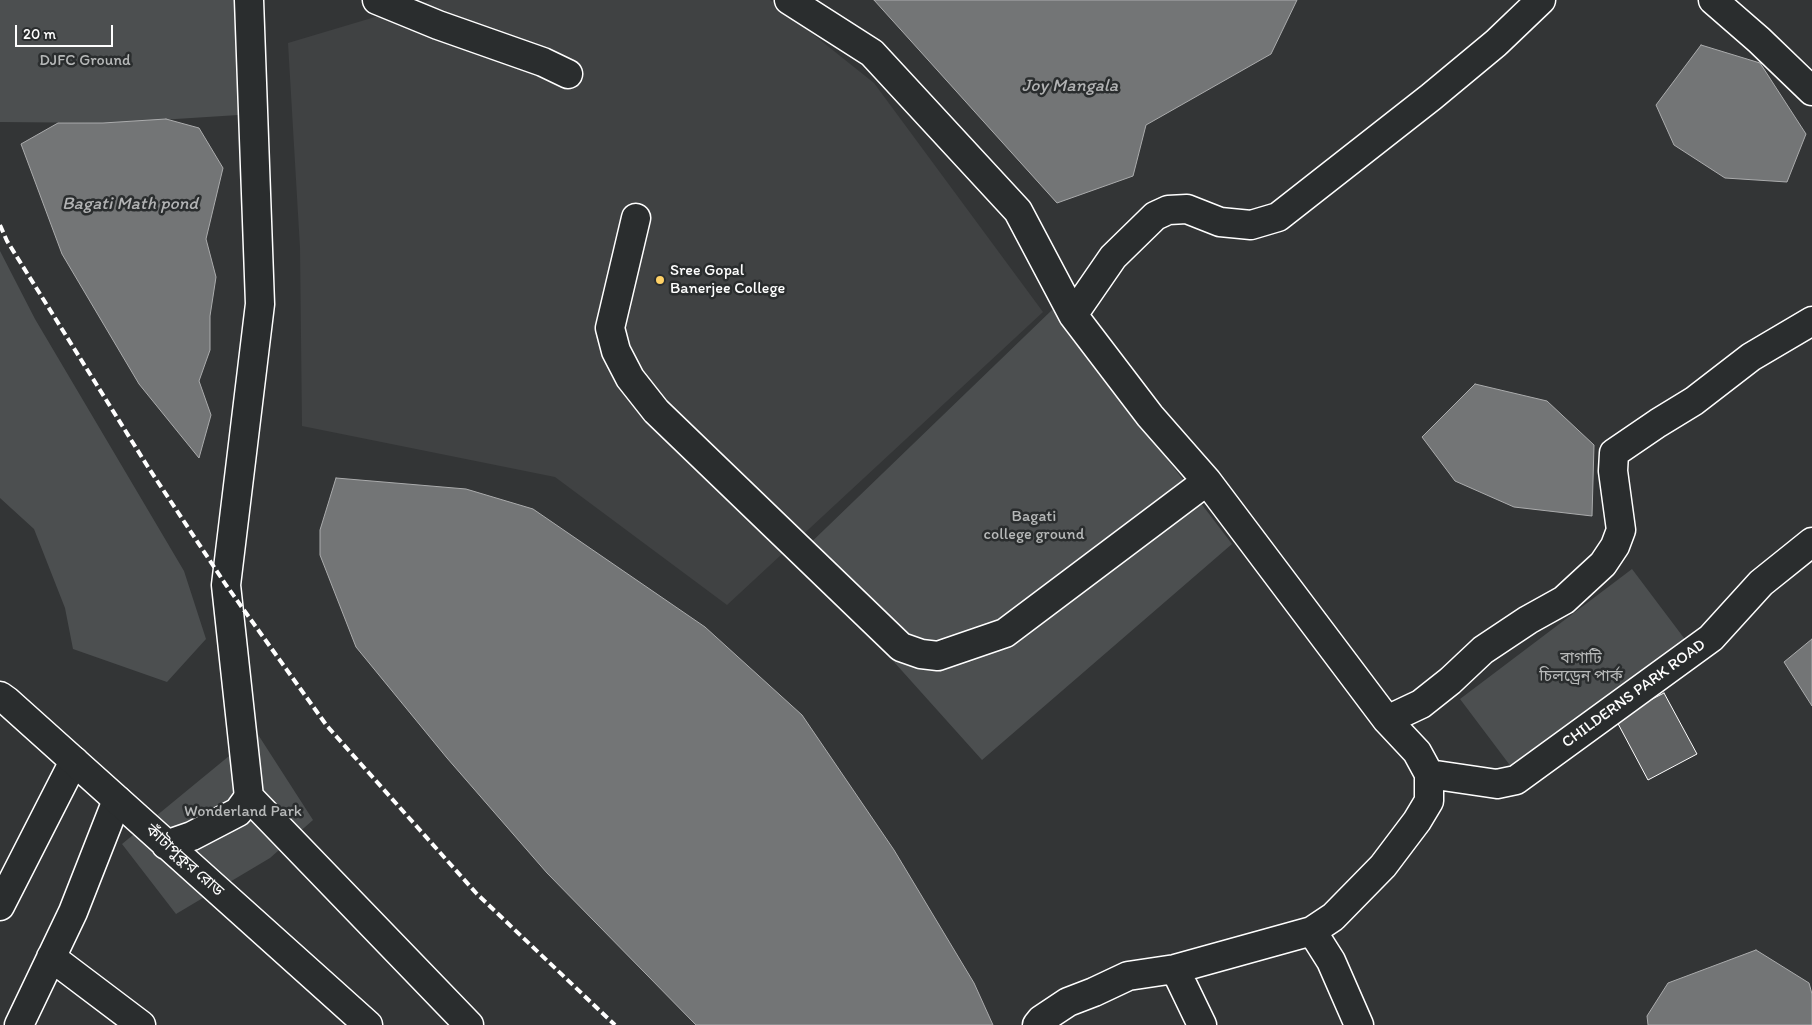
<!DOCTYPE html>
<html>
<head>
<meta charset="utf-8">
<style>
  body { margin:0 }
  #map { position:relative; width:1812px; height:1025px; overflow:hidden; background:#333536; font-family:Itim,sans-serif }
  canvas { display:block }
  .scale { position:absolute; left:15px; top:25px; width:98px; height:22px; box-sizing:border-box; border:2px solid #fff; border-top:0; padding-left:6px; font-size:15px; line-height:18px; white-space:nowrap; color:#fff; -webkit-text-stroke:4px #2a2d2e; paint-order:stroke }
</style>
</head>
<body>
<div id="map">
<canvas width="1812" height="1025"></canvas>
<div class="scale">20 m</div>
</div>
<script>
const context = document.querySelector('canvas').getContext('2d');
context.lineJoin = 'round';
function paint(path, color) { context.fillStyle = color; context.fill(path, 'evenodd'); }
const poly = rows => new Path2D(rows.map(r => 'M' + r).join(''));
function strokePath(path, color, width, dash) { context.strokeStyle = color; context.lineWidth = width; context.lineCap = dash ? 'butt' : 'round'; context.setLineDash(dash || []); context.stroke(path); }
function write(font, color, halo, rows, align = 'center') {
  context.font = font + ' Itim,"Noto Sans Bengali",sans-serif'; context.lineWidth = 5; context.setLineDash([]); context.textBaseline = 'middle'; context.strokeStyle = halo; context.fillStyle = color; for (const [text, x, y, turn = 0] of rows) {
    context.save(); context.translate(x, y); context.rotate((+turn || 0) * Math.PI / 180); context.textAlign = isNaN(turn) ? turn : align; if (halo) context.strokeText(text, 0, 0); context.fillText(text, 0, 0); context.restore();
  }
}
const built = poly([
  [432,0,770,0,874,83,1043,312,727,605,555,477,302,426,300,248,288,43]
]);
const green = poly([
  [0,0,247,0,254,114,113,123,0,122],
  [0,251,35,319,184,571,206,639,167,682,73,649,65,608,34,529,0,498],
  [1053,309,1232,544,982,760,798,555],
  [1632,569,1690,646,1518,776,1460,699],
  [257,733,313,820,270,858,176,914,122,844]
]);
const water = poly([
  [874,0,1297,0,1271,54,1146,125,1133,176,1057,203,874,0],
  [1701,45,1760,63,1806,134,1787,182,1725,178,1674,145,1656,105,1701,45],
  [166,119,199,128,223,168,206,239,216,277,210,316,210,350,199,381,211,415,199,458,139,384,62,254,21,144,58,123,103,123,166,119],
  [1475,384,1547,401,1594,445,1592,516,1514,507,1455,481,1422,437,1475,384],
  [336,478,466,489,533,509,705,627,802,715,894,850,974,983,993,1025,696,1025,547,873,447,758,356,647,320,555,320,530,336,478],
  [1812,639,1812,706,1784,662,1812,639],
  [1756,950,1809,983,1812,994,1812,1025,1648,1025,1647,1016,1668,983,1756,950]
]);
const building = poly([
  [1664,693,1697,754,1648,780,1615,718,1664,693]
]);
const minor = poly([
  [377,0,438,25,543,62,568,74],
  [789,0,872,53,1018,211,1073,315,1150,416,1207,481,1387,720,1417,752,1429,774,1429,801,1417,821,1383,866,1333,917,1312,931,1175,969,1128,976,1094,992,1068,1002,1041,1020,1037,1025],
  [1713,0,1759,40,1812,91],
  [636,218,610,328,616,351,630,378,656,411,901,647,921,654,938,656,1005,633,1207,481],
  [1073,315,1113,257,1155,216,1168,210,1187,209,1220,222,1251,225,1278,217,1431,97,1496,43,1541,0],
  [1387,720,1421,704,1450,681,1483,650,1528,620,1564,600,1603,564,1615,546,1621,530,1613,471,1614,453,1658,423,1694,401,1751,357,1812,321],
  [1429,774,1497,784,1516,780,1711,638,1761,583,1812,542],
  [0,906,74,761],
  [1312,931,1331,961,1359,1025],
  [51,957,141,1025],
  [1175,969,1202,1025],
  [19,1025,73,912,117,800]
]);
const tertiary = poly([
  [0,696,7,701,368,1025],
  [166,845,192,836,238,812,249,797]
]);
const secondary = poly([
  [249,0,260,304,226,585,249,797,469,1025]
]);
const rail = poly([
  [0,225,7,241,148,467,226,585,327,726,477,894,615,1025]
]);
const markers = [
  [660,280,5,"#ffd166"]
];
const parkNames = [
  ["DJFC Ground",85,61],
  ["Bagati",1034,517],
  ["college ground",1034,535],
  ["বাগাটি",1581,659],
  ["চিলড্রেন পার্ক",1581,677],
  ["Wonderland Park",243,812]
];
const poiNames = [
  ["Sree Gopal",670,271],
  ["Banerjee College",670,289]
];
const streetNames = [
  ["CHILDERNS PARK ROAD",1634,694,-36],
  ["কাঁটাপুকুর রোড",184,861,42]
];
const waterNames = [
  ["Joy Mangala",1070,86],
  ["Bagati Math pond",130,204]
];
paint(built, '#404243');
paint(green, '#4c4f50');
paint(water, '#737576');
strokePath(water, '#abacad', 1);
paint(building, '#5f6162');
strokePath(building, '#fff', 1);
strokePath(minor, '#fff', 31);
strokePath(tertiary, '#fff', 31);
strokePath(secondary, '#fff', 31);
strokePath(minor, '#2a2d2e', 28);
strokePath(tertiary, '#2a2d2e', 28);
strokePath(secondary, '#2a2d2e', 28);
strokePath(rail, '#fff', 4, [8, 4]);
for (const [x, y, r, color] of markers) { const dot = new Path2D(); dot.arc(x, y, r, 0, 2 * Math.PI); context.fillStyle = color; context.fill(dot); strokePath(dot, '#2a2d2e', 2); }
write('16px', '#b7b9b9', '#2a2d2e', parkNames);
write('16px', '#fff', '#2a2d2e', poiNames, 'left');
write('16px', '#fff', '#2a2d2e', streetNames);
write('italic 18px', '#b2b3b4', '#2a2d2e', waterNames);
</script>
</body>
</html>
